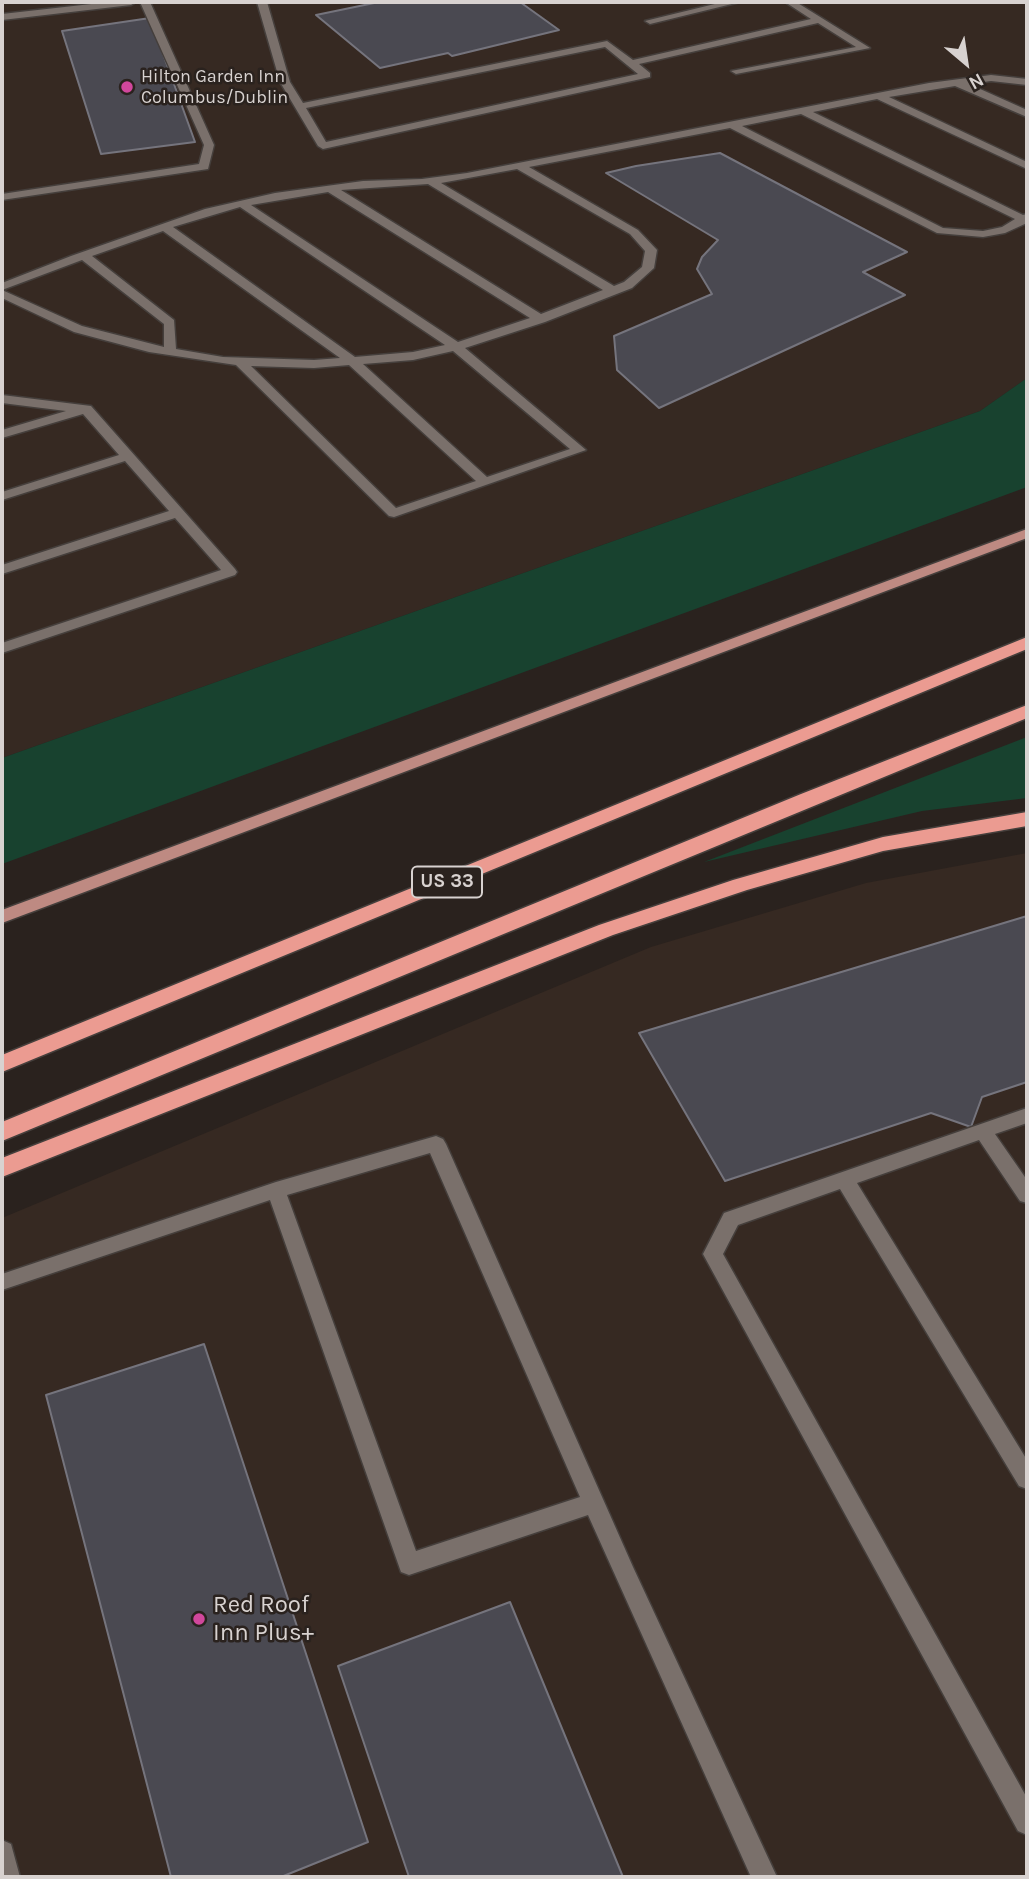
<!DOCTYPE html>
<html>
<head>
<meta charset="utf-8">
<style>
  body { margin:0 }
  #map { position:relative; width:1029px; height:1879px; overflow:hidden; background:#2a221e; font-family:Karla,sans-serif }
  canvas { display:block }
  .frame { position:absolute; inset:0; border:4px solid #d8d2d0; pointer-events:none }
  .north { position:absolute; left:931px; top:28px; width:70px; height:70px; -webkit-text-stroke:5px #2a221e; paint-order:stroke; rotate:151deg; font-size:19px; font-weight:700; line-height:28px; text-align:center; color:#d8d2d0 }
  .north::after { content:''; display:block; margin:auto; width:24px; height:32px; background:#d8d2d0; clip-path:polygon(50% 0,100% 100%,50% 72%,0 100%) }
</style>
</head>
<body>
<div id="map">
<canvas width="1029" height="1879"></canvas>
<div class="frame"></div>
<div class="north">N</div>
</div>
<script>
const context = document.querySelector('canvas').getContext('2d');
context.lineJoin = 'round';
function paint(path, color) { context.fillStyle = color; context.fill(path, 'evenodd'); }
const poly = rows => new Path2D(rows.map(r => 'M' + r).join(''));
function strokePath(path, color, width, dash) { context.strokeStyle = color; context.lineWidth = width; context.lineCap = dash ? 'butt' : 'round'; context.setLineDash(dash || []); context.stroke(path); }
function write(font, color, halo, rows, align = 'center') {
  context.font = font + ' Karla,sans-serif'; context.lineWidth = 5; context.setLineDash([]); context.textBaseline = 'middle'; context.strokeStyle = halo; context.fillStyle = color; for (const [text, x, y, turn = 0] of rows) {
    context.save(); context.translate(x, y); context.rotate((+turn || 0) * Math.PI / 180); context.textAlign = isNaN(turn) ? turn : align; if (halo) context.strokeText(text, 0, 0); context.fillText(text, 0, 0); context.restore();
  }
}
const built = poly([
  [2,2,1027,2,1027,378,980,411,2,758],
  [1027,853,1027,1877,2,1877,2,1218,651,947,866,883]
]);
const green = poly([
  [1027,378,1027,487,2,864,2,758,980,411],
  [1027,737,1027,798,922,811,704,862]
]);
const building = poly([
  [379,2,520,2,559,30,452,56,448,53,380,68,316,15,379,2],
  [150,18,195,142,101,154,62,31,150,18],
  [720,153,907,252,863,272,905,295,659,408,617,370,614,336,712,294,697,269,702,257,718,240,606,173,636,166,720,153],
  [1027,916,1027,1082,982,1097,971,1127,931,1113,725,1181,639,1033,1027,916],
  [204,1344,368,1842,281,1877,171,1877,46,1395,204,1344],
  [510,1602,623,1877,409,1877,338,1666,510,1602]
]);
const lane = poly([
  [109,2,136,2,131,5,2,20,2,14,109,2],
  [140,2,150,2,214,145,208,169,2,200,2,194,199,164,204,145,140,2],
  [257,2,267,2,290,82,303,103,607,41,633,60,811,19,785,2,796,2,870,48,736,74,731,71,856,47,818,23,639,64,650,73,650,77,323,149,318,146,280,82,257,2],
  [605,47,638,74,326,142,306,108,605,47],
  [723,2,740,2,650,24,645,21,723,2],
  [991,75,1027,79,1027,85,991,81,969,84,1027,110,1027,117,955,86,889,97,1027,162,1027,169,877,99,813,112,1023,215,1027,214,1027,223,1005,233,983,237,937,233,730,128,529,167,638,230,657,250,654,268,632,288,545,322,465,348,586,450,394,517,389,516,236,365,149,352,74,332,2,298,2,283,71,256,205,209,275,193,363,181,422,179,467,173,929,83,991,75],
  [801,114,1015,219,1002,227,983,231,943,228,742,126,801,114],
  [517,169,630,234,645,251,642,267,624,282,614,286,441,183,517,169],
  [428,184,603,290,541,314,341,190,428,184],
  [328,192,530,318,458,342,251,205,328,192],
  [240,207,445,345,413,352,355,357,173,227,240,207],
  [163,231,340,358,314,360,223,357,176,349,174,320,92,256,163,231],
  [82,260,164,324,164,347,82,326,2,290,82,260],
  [453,351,570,449,487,477,363,364,413,360,453,351],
  [349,365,476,481,396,508,251,366,314,368,349,365],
  [2,395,91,406,235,569,237,572,235,575,2,653,2,643,221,570,175,518,2,574,2,565,169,511,125,461,2,500,2,492,119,455,83,414,2,438,2,430,66,411,2,403,2,395],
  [1027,1108,1027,1123,995,1134,1027,1180,1027,1203,1020,1201,979,1140,857,1183,1027,1460,1027,1489,1019,1486,840,1189,738,1225,723,1254,1027,1798,1027,1835,1018,1831,703,1254,724,1213,1027,1108],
  [436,1136,443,1139,446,1144,633,1567,777,1877,751,1877,588,1515,409,1575,401,1572,270,1200,2,1290,2,1274,276,1182,436,1136],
  [430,1153,580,1497,416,1551,287,1195,430,1153],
  [2,1840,11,1844,20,1877,2,1877,2,1840]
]);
const primary = poly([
  [1027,529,1027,538,2,923,2,910,1027,529]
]);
const highway = poly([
  [1027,637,1027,649,2,1072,2,1055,1027,637],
  [1027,705,1027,718,2,1141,2,1122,801,794,1027,705],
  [1027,812,1027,826,883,851,747,890,613,935,2,1177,2,1158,599,925,733,880,883,837,1027,812]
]);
const markers = [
  [127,87,7,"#d1479c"],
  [199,1619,7,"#d1479c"]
];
const farPoinames = [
  ["Hilton Garden Inn",141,77],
  ["Columbus/Dublin",141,98]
];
const shields = [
  [447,882,70]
];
const shieldNames = [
  ["US 33",447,882]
];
const nearPoinames = [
  ["Red Roof",213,1605],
  ["Inn Plus+",213,1633]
];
paint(built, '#362922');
paint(green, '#18422f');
paint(building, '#4a4951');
strokePath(building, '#75747d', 2);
strokePath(lane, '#453f3c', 3);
strokePath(primary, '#453f3c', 3);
strokePath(highway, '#453f3c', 3);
paint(lane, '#7a706b');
paint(primary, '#be8a82');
paint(highway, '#eb9b91');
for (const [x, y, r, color] of markers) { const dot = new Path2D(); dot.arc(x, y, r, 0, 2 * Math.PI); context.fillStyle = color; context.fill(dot); strokePath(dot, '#2a221e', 2.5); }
write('18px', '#d8d2d0', '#2a221e', farPoinames, 'left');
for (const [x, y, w] of shields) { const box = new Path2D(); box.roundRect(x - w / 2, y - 15.5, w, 31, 5); context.fillStyle = '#2a221e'; context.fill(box); strokePath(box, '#d8d2d0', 2); }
write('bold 19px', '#d8d2d0', null, shieldNames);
write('24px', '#d8d2d0', '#2a221e', nearPoinames, 'left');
</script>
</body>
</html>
